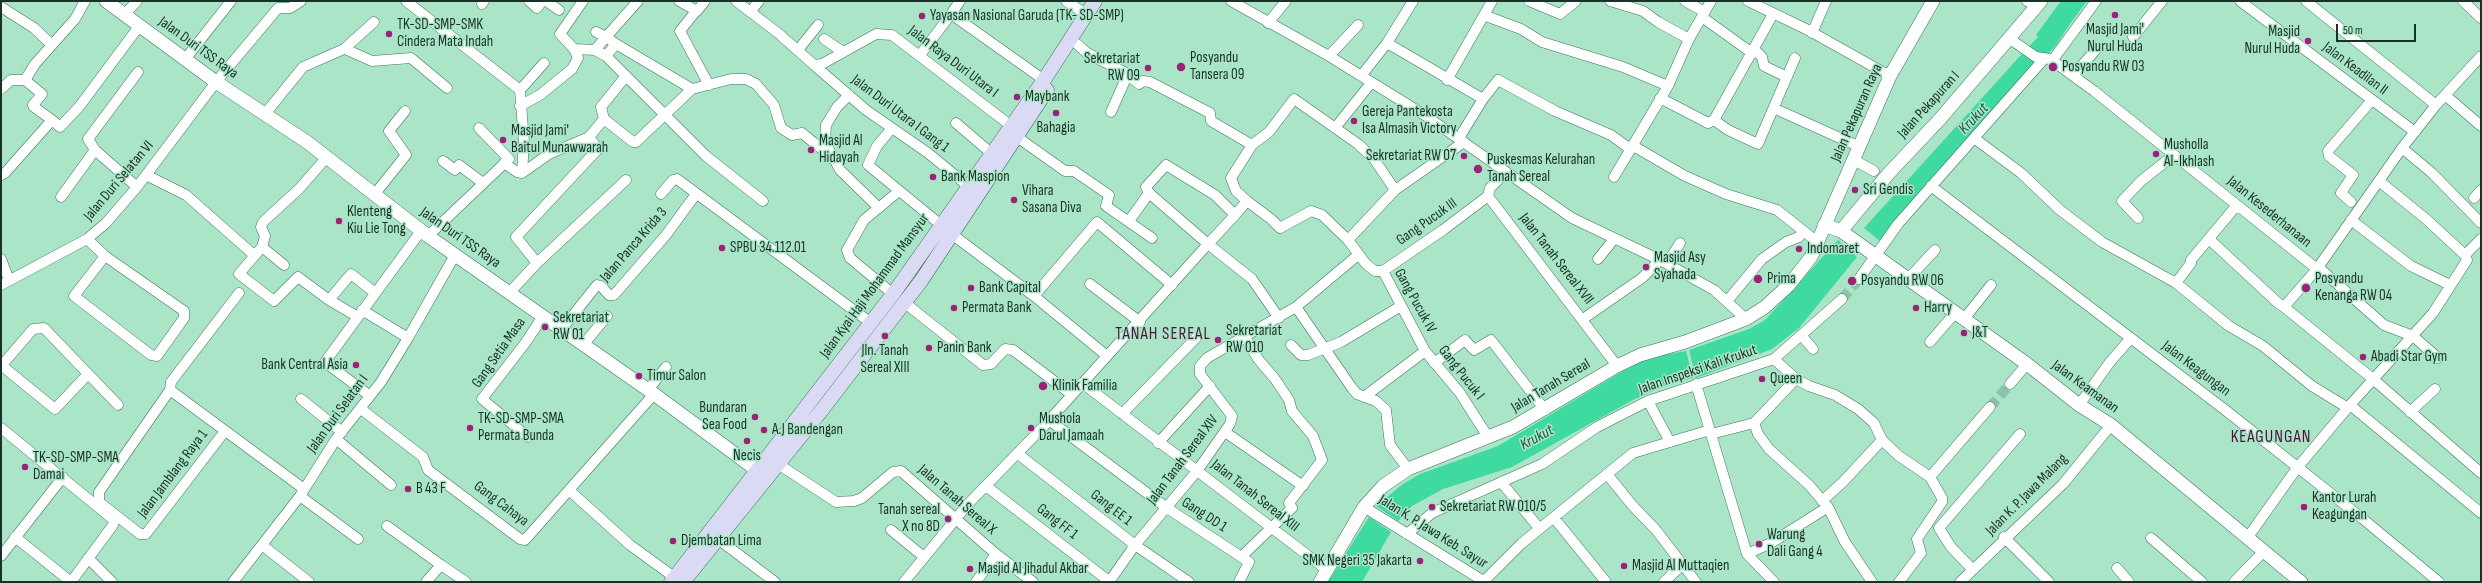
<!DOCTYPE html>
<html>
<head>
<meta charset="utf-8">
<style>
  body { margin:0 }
  #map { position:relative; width:2482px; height:583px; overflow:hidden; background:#aae5c8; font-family:"Sofia Sans Condensed",sans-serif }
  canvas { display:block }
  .frame { position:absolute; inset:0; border:2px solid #193126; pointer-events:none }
  .scale { position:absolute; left:2336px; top:24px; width:80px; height:18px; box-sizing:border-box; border:2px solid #193126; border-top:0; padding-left:5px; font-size:12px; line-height:14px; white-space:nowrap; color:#193126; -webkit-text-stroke:3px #aae5c8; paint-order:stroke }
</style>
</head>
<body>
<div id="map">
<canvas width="2482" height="583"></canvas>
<div class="frame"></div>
<div class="scale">50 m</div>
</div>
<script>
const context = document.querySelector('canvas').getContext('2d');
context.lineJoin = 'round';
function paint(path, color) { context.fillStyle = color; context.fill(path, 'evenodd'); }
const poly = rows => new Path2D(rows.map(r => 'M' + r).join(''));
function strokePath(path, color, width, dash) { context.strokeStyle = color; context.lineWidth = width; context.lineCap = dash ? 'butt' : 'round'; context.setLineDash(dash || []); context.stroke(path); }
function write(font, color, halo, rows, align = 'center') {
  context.font = font + ' "Sofia Sans Condensed",sans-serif'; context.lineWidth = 3; context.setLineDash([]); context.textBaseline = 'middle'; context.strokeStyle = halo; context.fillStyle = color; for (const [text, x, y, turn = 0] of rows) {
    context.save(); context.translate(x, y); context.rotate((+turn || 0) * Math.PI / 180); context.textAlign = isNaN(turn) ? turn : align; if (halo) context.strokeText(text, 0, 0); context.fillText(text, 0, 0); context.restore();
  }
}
const water = poly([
  [2061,1,2087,1,2052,48,2036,35],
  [2022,54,2040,60,1881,242,1864,228],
  [1838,240,1857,257,1799,328,1772,349,1696,378,1689,350,1749,329,1765,320],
  [1686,351,1693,378,1668,384,1633,400,1512,467,1443,489,1412,506,1398,521,1376,506,1403,484,1420,474,1498,446,1633,365,1651,357],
  [1369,517,1391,532,1362,582,1328,582]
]);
const river = poly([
  [2020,70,2049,39,2073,1]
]);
const minorTunnel = poly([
  [1842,299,1859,279],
  [1990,407,2010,384]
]);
const minor = poly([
  [406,1,520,90],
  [529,1,537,8,542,1],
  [546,1,559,10],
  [583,1,560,34,574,49,595,50,606,56,706,156,763,201],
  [679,1,697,11,705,1],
  [736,1,778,33,814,65,822,64,876,34,892,35,1010,125],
  [960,1,951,14,1044,80],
  [1066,1,1086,14],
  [1231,1,1329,56,1426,116,1572,218,1660,260,1714,290,1746,319],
  [1529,1,1560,14,1576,1],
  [1610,1,1643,11,1658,22,1689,39],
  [1685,1,1705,12],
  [1748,1,1808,30,1890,76],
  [2027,1,2037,7],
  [2240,1,2415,132],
  [2306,1,2436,105],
  [2463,1,2481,18],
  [482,4,484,1],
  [1,7,34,28,52,45],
  [696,11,680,31,709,85],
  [751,11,759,1],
  [125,14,137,1],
  [1486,16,1521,29,1542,42,1623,67,1668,86],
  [1702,17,1752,53,1757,52,1762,57,1764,66,1787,77],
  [1268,23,1286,1],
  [1812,33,1826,1],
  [2133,37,2162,1],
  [824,39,843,52],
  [2010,39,2036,57,2050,59,2094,91,2317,269],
  [1387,43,1483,99],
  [616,44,692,89,731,79,746,79,756,84,774,105,781,128,792,135,802,133,835,160],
  [1077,44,1087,53,1124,72,1139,84,1143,81,1150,82,1210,113,1211,121,1252,145,1269,132,1294,99,1358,144,1374,159,1395,190],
  [345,49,372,61,411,58,447,88],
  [595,50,606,37,596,32],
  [798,50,818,25],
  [920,55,951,14],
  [606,56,616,44,606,37,638,1],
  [1329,56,1358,25],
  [186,58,231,1],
  [2052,61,2096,1],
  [814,65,866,110,928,153,968,186],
  [2073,75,2094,52],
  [626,76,601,107,604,119,633,142,636,142,692,89],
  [1361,76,1387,43,1413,1],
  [25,80,35,64,75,19,85,1],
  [1447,80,1492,1],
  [1,89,11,80,25,80,42,94,33,105,34,107,52,120,5,173,1,175],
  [849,95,837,107,826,125,825,142,840,170,878,207],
  [2445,95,2481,126],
  [1660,98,1708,123,1714,120,1728,130,1758,144,1795,58],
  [520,106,540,95,572,69,578,58,574,49],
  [1780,111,1860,147],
  [1111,112,1127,76],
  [265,114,303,67,344,49,374,22],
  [52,120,60,127,79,107,140,25],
  [1714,120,1773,14],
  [956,123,991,153],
  [892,128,877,146,868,165,941,225],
  [1335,128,1371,83],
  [1017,137,1065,171,1074,171,1109,195,1106,206,1152,238],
  [1459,138,1483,99,1498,80,1555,111,1611,135,1626,146,1637,148,1685,176,1726,194,1777,210,1816,241],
  [1974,138,2021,173,2060,210,2102,242,2176,283,2229,326,2263,346,2312,386,2348,408],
  [1464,142,1395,190,1348,240,1366,264,1375,271,1383,271,1443,230,1488,196],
  [2402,148,2432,173,2481,223],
  [95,150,88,139,138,72],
  [1854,160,1874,171],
  [443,161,455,170,459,165,483,183],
  [504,163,517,172,522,173,549,154,589,137],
  [1506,172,1490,188,1488,196,1617,366],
  [522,173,524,142,520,90,544,63],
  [146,175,186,195,254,255],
  [1614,177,1668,86,1689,39,1711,1],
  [2379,181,2426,219,2465,255],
  [1931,186,2224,409,2363,519,2439,582],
  [661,194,673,180,677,179,871,323],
  [374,195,406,155,389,131,405,111],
  [61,197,95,150,137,187],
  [2474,198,2481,190],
  [1247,201,1236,191,1231,178,1252,145],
  [2351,202,2341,193,2353,175,2329,156,2328,151,2372,100],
  [1235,215,1247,201,1271,219,1280,228,1311,211,1322,215,1348,240],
  [2138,218,2122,201,2141,181,2174,155],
  [2351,220,2411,266,2450,285],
  [1129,221,1149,193,1208,244,1235,215,1215,195,1166,165,1146,187,1149,193],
  [953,235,1034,296,1107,356],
  [428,236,509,159,479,128],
  [87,239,105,256,184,311,184,318,157,356,151,355,74,296,105,256],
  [2209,239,2278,303,2284,307,2373,379,2481,473],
  [262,247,265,236,261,227,263,222,299,189,327,157],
  [1,259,9,280],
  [1598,259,1614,239],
  [537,263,516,237,598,149,589,137,604,119],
  [1667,264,1680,243],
  [284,265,262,247,239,274,274,301,298,277,329,300,351,274,374,292],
  [2318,267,2384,325,2413,336,2438,358],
  [1383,271,1425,351],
  [1859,279,1898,224,2043,60],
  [1908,279,1935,250],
  [2176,283,2191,263,2191,260,2237,205],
  [1090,284,1140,322],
  [1,285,87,239,106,223,137,187,216,82,278,8,290,8,301,1],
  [510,292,537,263,626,180],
  [893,294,850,258,847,250,864,220,899,191],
  [1034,296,1097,222,1172,285],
  [329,300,358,317],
  [1728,300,1762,259,1786,242,1799,237,1803,231],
  [905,303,983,365,991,364,1005,349,1013,350,1071,394],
  [1296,307,1352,388,1357,394,1376,401,1386,410,1390,445,1408,469],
  [2284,307,2317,269,2402,148,2436,105,2481,56],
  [362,310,408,338],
  [1583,319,1642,278,1660,260],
  [1964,319,1991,285],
  [561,330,597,285,601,286,609,295,614,295,666,235,696,194],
  [1801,335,1813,349],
  [1930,342,1955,313],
  [583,345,607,316],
  [1291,345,1301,355,1308,355,1341,342,1401,306],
  [1774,359,1796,379,1809,386,1835,395,1858,409,1874,423,1882,440,1899,456,1930,477,1990,407],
  [1434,363,1465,340,1474,350,1491,340,1545,410],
  [1,365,55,409,88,374],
  [2,365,33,329,44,328,118,405],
  [1082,383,1327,570],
  [1696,384,1747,554,1774,582],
  [2010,384,2027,364],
  [170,390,304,489],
  [648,390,666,367],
  [370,396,325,362,421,231],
  [1364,397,1425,351,1460,393,1488,437],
  [301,399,342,432],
  [1648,401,1670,442],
  [2079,405,2110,362,2130,339],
  [2350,405,2481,513],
  [361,409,423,457,428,470,520,539,525,540,569,490,630,545,674,577],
  [2410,412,2435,389],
  [1122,414,1196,338],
  [1049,420,1167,508,1249,562,1239,582],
  [1754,423,1758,434,1769,449,1809,485,1828,507,1845,542,1872,582],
  [1,428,114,520,113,525,71,582],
  [225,431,146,534,140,534,99,502,99,492,170,390,171,382,239,293],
  [1225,432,1303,486],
  [1711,434,1754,423,1796,379],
  [528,437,482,399,526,342,543,316],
  [336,439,391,485],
  [1158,443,1210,386],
  [1018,454,1135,545,1189,582],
  [778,464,836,502,854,501,862,498,893,472,901,471,996,554,1033,582],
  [1607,474,1632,505,1656,530,1696,582],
  [1501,482,1539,528],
  [986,486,1110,582],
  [569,490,654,394],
  [300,496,358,539],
  [1822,501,1843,482,1882,440],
  [1364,507,1485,582],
  [1554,518,1606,582],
  [387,526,441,565],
  [891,530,924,557],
  [1407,534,1432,513,1542,464,1597,427,1648,401,1774,359,1842,299],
  [15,537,71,582],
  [2004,537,2049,582],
  [2248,537,2297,468,2350,405,2433,313,2467,260,2465,255,2481,239],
  [2151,538,2202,582],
  [718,539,775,582],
  [262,545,309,582],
  [1747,554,1771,543,1828,507],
  [1,556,63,477],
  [1241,557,1292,508,1289,503,1322,460,1313,436,1292,411,1289,400,1275,379,1258,359,1245,337],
  [88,558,112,582],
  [2117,568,2129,582],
  [1973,570,1951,547,1939,528,2020,434],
  [1484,581,1522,543,1633,453,1710,430],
  [233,582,300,496,336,439,381,382,408,338,455,255],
  [426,582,441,565,466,582],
  [904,582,968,504,1044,426,1208,244,1252,279,1279,318],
  [976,582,996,554],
  [1109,582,1135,545,1197,471,1230,424,1232,416,1200,374,1200,366,1207,358,1296,307,1358,255],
  [1664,582,1682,565],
  [1899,582,1921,553,1917,539,1942,502,1942,498,1930,477],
  [1960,582,2063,484,2111,425],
  [2234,582,2264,551]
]);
const tertiary = poly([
  [106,1,216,82,307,142,428,236,654,394,758,471],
  [1824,225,1841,231,2027,364,2079,405,2111,425,2301,582],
  [1841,231,1889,173,1940,119,2041,1],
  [1320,582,1364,507,1383,486,1408,469,1513,427,1617,366,1640,355,1685,342,1746,319,1765,307,1789,285,1811,257,1890,76,1933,1]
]);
const secondary = poly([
  [671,582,893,294,1044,80,1095,1],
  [683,582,821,411,921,281,1047,90]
]);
const markers = [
  [2115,15,4,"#9d2177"],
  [922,16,4,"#9d2177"],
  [389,34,4,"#9d2177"],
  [2308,41,4,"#9d2177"],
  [1181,67,5,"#9d2177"],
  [2053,67,5,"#9d2177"],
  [1148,68,4,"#9d2177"],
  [1017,97,4,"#9d2177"],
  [1056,113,4,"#9d2177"],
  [1354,121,4,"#9d2177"],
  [503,140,4,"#9d2177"],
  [811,150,4,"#9d2177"],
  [2156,154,4,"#9d2177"],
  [1464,156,4,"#9d2177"],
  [1478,169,5,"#9d2177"],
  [933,177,4,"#9d2177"],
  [1855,190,4,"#9d2177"],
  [1014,200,4,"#9d2177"],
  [339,221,4,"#9d2177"],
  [722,248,4,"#9d2177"],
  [1799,249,4,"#9d2177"],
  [1646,267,4,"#9d2177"],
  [1758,279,5,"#9d2177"],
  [1852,281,5,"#9d2177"],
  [971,288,4,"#9d2177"],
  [2306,288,5,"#9d2177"],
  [954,308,4,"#9d2177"],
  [1916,308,4,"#9d2177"],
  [545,327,4,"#9d2177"],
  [1964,333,4,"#9d2177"],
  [885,336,4,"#9d2177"],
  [1218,340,4,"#9d2177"],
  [929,348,4,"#9d2177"],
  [2363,357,4,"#9d2177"],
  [356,365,4,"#9d2177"],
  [639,376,4,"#9d2177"],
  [1762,379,4,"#9d2177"],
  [1043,386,5,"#9d2177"],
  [755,417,4,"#9d2177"],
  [470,428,4,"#9d2177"],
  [1031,428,4,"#9d2177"],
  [764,430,4,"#9d2177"],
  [747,441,4,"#9d2177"],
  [25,467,4,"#9d2177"],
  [408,489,4,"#9d2177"],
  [1432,507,4,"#9d2177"],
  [2304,507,4,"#9d2177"],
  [948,519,4,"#9d2177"],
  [673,541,4,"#9d2177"],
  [1759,544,4,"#9d2177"],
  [1420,561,4,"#9d2177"],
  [1624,566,4,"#9d2177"],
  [970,569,4,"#9d2177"]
];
const poiNames = [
  ["Yayasan Nasional Garuda (TK- SD-SMP)",930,16],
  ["TK-SD-SMP-SMK",397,25],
  ["Cindera Mata Indah",397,42],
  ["Masjid Jami'",2115,30,"center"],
  ["Nurul Huda",2115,47,"center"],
  ["Masjid",2300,32,"right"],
  ["Nurul Huda",2300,49,"right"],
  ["Posyandu",1190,58],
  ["Tansera 09",1190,75],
  ["Sekretariat",1140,59,"right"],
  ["RW 09",1140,76,"right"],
  ["Posyandu RW 03",2062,67],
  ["Maybank",1025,97],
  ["Gereja Pantekosta",1362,112],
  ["Isa Almasih Victory",1362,129],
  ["Bahagia",1056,128,"center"],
  ["Masjid Jami'",511,131],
  ["Baitul Munawwarah",511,148],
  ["Masjid Al",819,141],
  ["Hidayah",819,158],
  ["Musholla",2164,145],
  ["Al-Ikhlash",2164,162],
  ["Sekretariat RW 07",1456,156,"right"],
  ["Puskesmas Kelurahan",1487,160],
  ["Tanah Sereal",1487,177],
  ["Bank Maspion",941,177],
  ["Sri Gendis",1863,190],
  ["Vihara",1022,191],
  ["Sasana Diva",1022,208],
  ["Klenteng",347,212],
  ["Kiu Lie Tong",347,229],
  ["SPBU 34.112.01",730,248],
  ["Indomaret",1807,249],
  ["Masjid Asy",1654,258],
  ["Syahada",1654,275],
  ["Prima",1767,279],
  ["Posyandu",2315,279],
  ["Kenanga RW 04",2315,296],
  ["Posyandu RW 06",1861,281],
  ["Bank Capital",979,288],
  ["Permata Bank",962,308],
  ["Harry",1924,308],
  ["Sekretariat",553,318],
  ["RW 01",553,335],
  ["Sekretariat",1226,331],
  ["RW 010",1226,348],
  ["J&T",1972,333],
  ["Panin Bank",937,348],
  ["Jln. Tanah",885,351,"center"],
  ["Sereal XIII",885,368,"center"],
  ["Abadi Star Gym",2371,357],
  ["Bank Central Asia",348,365,"right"],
  ["Timur Salon",647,376],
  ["Queen",1770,379],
  ["Klinik Familia",1052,386],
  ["Bundaran",747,408,"right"],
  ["Sea Food",747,425,"right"],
  ["TK-SD-SMP-SMA",478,419],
  ["Permata Bunda",478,436],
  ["Mushola",1039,419],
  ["Darul Jamaah",1039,436],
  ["A.J Bandengan",772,430],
  ["Necis",747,456,"center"],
  ["TK-SD-SMP-SMA",33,458],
  ["Damai",33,475],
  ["B 43 F",416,489],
  ["Kantor Lurah",2312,498],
  ["Keagungan",2312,515],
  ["Sekretariat RW 010/5",1440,507],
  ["Tanah sereal",940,510,"right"],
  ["X no 8D",940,527,"right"],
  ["Warung",1767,535],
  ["Dali Gang 4",1767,552],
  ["Djembatan Lima",681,541],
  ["SMK Negeri 35 Jakarta",1412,561,"right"],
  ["Masjid Al Muttaqien",1632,566],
  ["Masjid Al Jihadul Akbar",978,569]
];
const streetNames = [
  ["Jalan Duri TSS Raya",198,48,36],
  ["Jalan Raya Duri Utara I",953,62,37],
  ["Jalan Keadilan II",2355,69,37],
  ["Jalan Pekapuran I",1929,105,-48],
  ["Jalan Pekapuran Raya",1857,113,-66],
  ["Jalan Duri Utara I Gang 1",900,114,37],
  ["Jalan Duri Selatan VI",119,181,-50],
  ["Jalan Kesederhanaan",2269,212,39],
  ["Gang Pucuk III",1427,222,-35],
  ["Jalan Duri TSS Raya",460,238,35],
  ["Jalan Panca Krida 3",634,245,-49],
  ["Jalan Tanah Sereal XVII",1556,259,52],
  ["Jalan Kyai Haji Mohammad Mansyur",875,286,-54],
  ["Gang Pucuk IV",1415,301,61],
  ["Gang Setia Masa",499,353,-55],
  ["Jalan Keagungan",2196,369,37],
  ["Jalan Inspeksi Kali Krukut",1698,370,-19],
  ["Gang Pucuk I",1461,373,52],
  ["Jalan Tanah Sereal",1551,386,-31],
  ["Jalan Keamanan",2085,387,36],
  ["Jalan Duri Selatan I",338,414,-54],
  ["Jalan Tanah Sereal XIV",1183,460,-53],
  ["Jalan Jamblang Raya 1",173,474,-53],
  ["Jalan K. P. Jawa Malang",2027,495,-45],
  ["Jalan Tanah Sereal XIII",1255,496,38],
  ["Jalan Tanah Sereal X",957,500,41],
  ["Gang Cahaya",501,504,37],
  ["Gang EE 1",1111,508,38],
  ["Gang DD 1",1204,515,33],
  ["Gang FF 1",1057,522,38],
  ["Jalan K. P. Jawa Keb. Sayur",1433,532,32]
];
const waterNames = [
  ["Krukut",1974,119,-47],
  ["Krukut",1537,438,-29]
];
const quarterNames = [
  ["TANAH SEREAL",1163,335],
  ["KEAGUNGAN",2271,438]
];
paint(water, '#3fdaa0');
strokePath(river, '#3fdaa0', 19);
strokePath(minorTunnel, '#8dc1a8', 10, [10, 5]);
strokePath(minor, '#3c745c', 11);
strokePath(tertiary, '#3c745c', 14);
strokePath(secondary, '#3c745c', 15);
strokePath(minor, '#fff', 10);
strokePath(tertiary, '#fff', 13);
strokePath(secondary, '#dbdaf4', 14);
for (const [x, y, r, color] of markers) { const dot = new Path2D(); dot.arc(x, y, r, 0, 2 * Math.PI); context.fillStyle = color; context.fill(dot); strokePath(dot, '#aae5c8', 1.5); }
write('15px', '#193126', '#aae5c8', poiNames, 'left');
write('15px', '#193126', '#aae5c8', streetNames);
write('italic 16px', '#1e5841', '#aae5c8', waterNames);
context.letterSpacing = '1px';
write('17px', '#4d123a', '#aae5c8', quarterNames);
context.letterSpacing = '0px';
</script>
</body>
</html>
